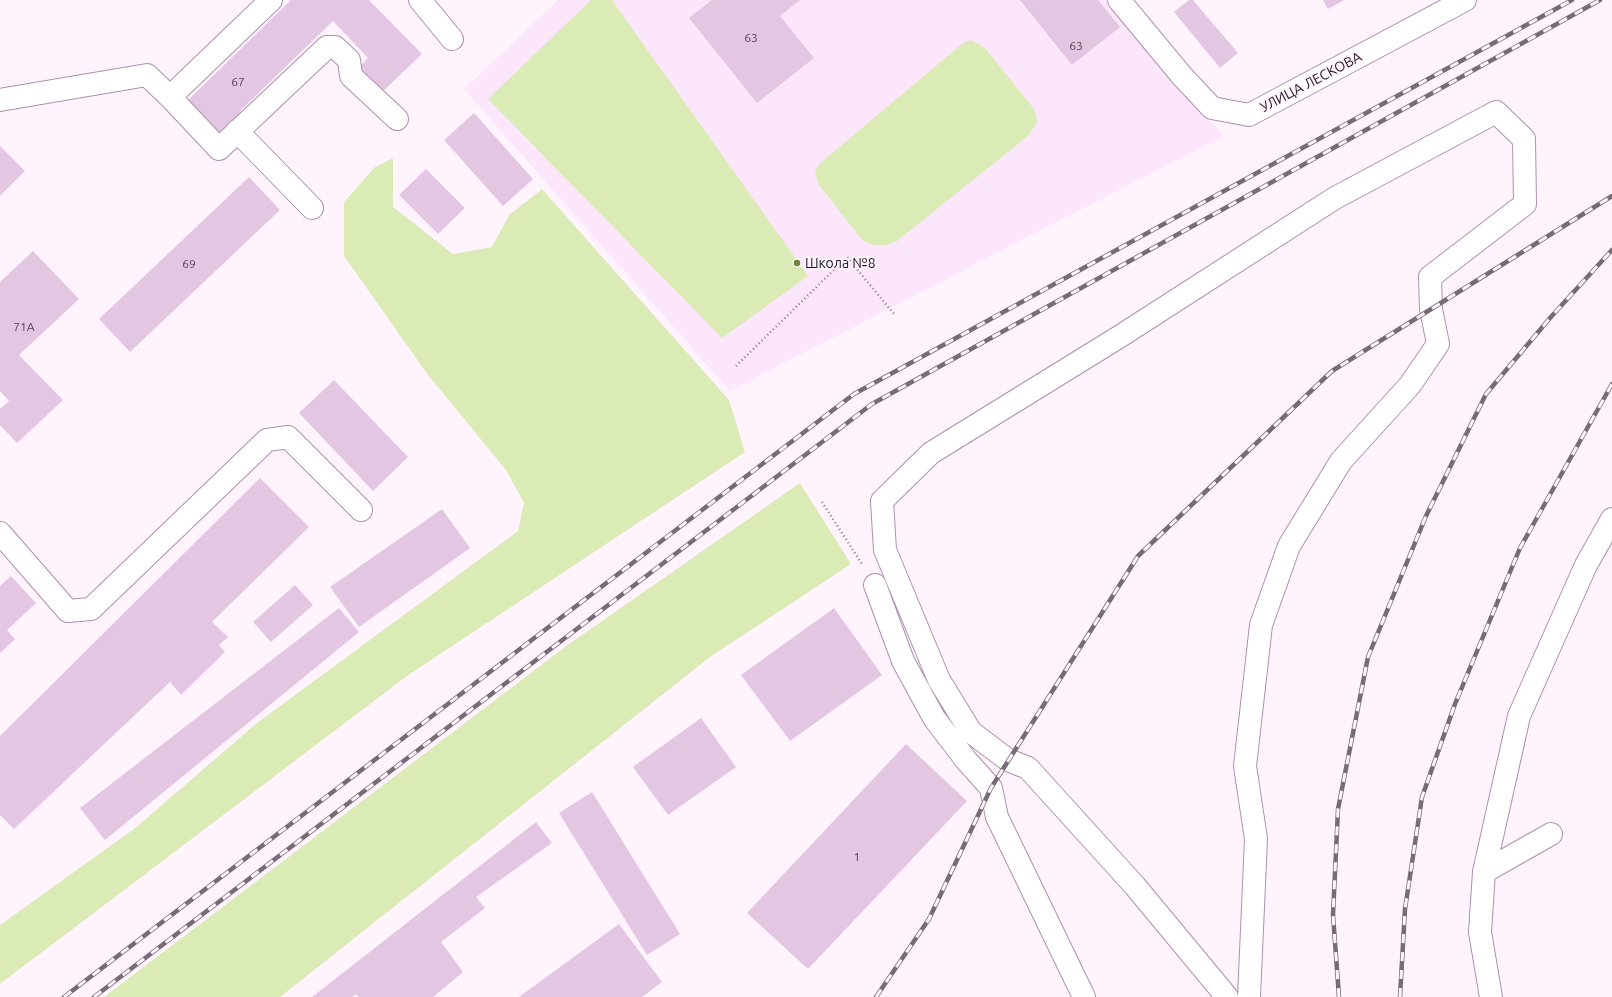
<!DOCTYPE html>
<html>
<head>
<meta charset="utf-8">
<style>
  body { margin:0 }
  canvas { display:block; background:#fff3fe }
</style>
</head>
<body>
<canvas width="1612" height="997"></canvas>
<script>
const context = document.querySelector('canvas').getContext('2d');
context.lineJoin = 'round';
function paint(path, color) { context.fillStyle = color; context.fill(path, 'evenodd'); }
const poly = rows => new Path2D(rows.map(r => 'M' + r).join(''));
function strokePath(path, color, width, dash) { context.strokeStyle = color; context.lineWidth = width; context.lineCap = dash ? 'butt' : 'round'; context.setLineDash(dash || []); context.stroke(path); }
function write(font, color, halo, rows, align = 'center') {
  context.font = font + ' Ubuntu,sans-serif'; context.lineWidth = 4; context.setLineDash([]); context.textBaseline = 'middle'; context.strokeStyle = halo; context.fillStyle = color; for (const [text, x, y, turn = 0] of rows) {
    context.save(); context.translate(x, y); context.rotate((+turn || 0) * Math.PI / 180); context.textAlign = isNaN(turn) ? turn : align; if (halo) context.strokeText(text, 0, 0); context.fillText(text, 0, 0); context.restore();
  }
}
const built = poly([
  [558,0,1112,0,1223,136,730,391,464,89]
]);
const green = poly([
  [591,0,612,0,808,276,722,338,488,99],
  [971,40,984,47,1035,110,1037,122,1028,136,897,241,887,245,874,245,863,241,819,185,815,173,818,165,962,44],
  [393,158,393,207,453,254,492,247,509,215,542,189,729,400,745,452,407,676,0,984,0,925,134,829,257,723,518,531,524,503,506,470,428,375,344,256,344,202,375,167],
  [800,483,851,564,710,657,280,997,104,997,569,644]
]);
const building = poly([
  [291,0,369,0,422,54,380,94,356,70,368,58,333,21,240,111,246,117,221,142,184,104],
  [712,0,800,0,780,16,814,58,757,103,689,18],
  [1020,0,1098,0,1120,27,1072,65],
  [1189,0,1193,0,1238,53,1220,68,1174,12],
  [1323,0,1344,0,1328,9],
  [474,113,533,179,503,206,444,140],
  [0,146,25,171,0,196],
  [426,169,465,208,438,234,399,195],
  [249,177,280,210,130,352,99,319],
  [33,251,79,299,19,355,63,400,17,443,0,425,0,409,9,401,0,391,0,282],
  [334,380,408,457,373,491,299,413],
  [260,478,309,527,212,622,228,637,219,645,225,652,181,695,170,682,14,829,0,815,0,736],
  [442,509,470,548,359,627,330,587],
  [11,576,36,603,7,630,15,639,0,653,0,586],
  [295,585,313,605,271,642,253,622],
  [339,608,359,632,105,840,80,808],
  [834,608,882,675,790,741,741,675],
  [701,718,736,767,668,815,633,767],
  [906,744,967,801,808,969,747,913],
  [592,792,680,934,647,955,559,813],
  [536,822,552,843,476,897,485,908,441,942,463,972,433,997,359,997,356,994,352,997,312,997],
  [619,924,662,982,642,997,519,997]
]);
const path = poly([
  [736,366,847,257,894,314],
  [822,502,862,564]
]);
const minor = poly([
  [271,0,170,97,219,149,327,47,335,47,349,60,351,76,397,119],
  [420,0,452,39],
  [1119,0,1182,76,1212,108,1249,115,1465,0],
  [0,100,147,75,170,97],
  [237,131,312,208],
  [0,533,68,611,91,609,267,440,288,437,361,510],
  [875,585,903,661,934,718,966,760,991,788,997,817,1084,997],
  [1484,872,1519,716,1586,565,1612,519],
  [1227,997,1135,886,1028,768,1008,760,971,732,939,680,885,550,882,501,931,453,1119,337,1335,198,1496,112,1524,139,1525,204,1430,277,1431,309,1438,344,1410,385,1341,461,1289,546,1261,625,1245,766,1256,839,1249,997],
  [1491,997,1480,932,1484,872,1551,834]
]);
const rail = poly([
  [64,997,854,394,1572,0],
  [94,997,872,404,1600,0],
  [876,997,929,919,991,788,1138,556,1332,371,1612,196],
  [1339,997,1333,915,1338,809,1368,657,1426,516,1486,394,1550,318,1612,250],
  [1400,997,1405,909,1422,797,1455,704,1520,548,1612,384]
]);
const markers = [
  [797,263,4,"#728637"]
];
const numberNames = [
  ["63",751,38],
  ["63",1076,46],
  ["67",238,82],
  ["69",189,264],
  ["71А",24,327],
  ["1",857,857]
];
const streetNames = [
  ["УЛИЦА ЛЕСКОВА",1311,82,-28]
];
const poiNames = [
  ["Школа №8",805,263]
];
paint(built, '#fce6fb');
paint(green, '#dbebb5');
paint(building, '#e3c6e2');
strokePath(minor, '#ad91ac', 24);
strokePath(path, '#867b85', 2.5, [1, 3]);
strokePath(minor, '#fff', 22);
strokePath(rail, '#776c76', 4.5);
strokePath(rail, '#fff3fe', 3, [9]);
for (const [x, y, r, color] of markers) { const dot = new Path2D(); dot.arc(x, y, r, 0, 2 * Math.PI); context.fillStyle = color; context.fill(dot); strokePath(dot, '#fff3fe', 1.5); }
write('12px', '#524452', null, numberNames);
write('14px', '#221822', '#fff3fe', streetNames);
write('14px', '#221822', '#fff3fe', poiNames, 'left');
</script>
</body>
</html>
